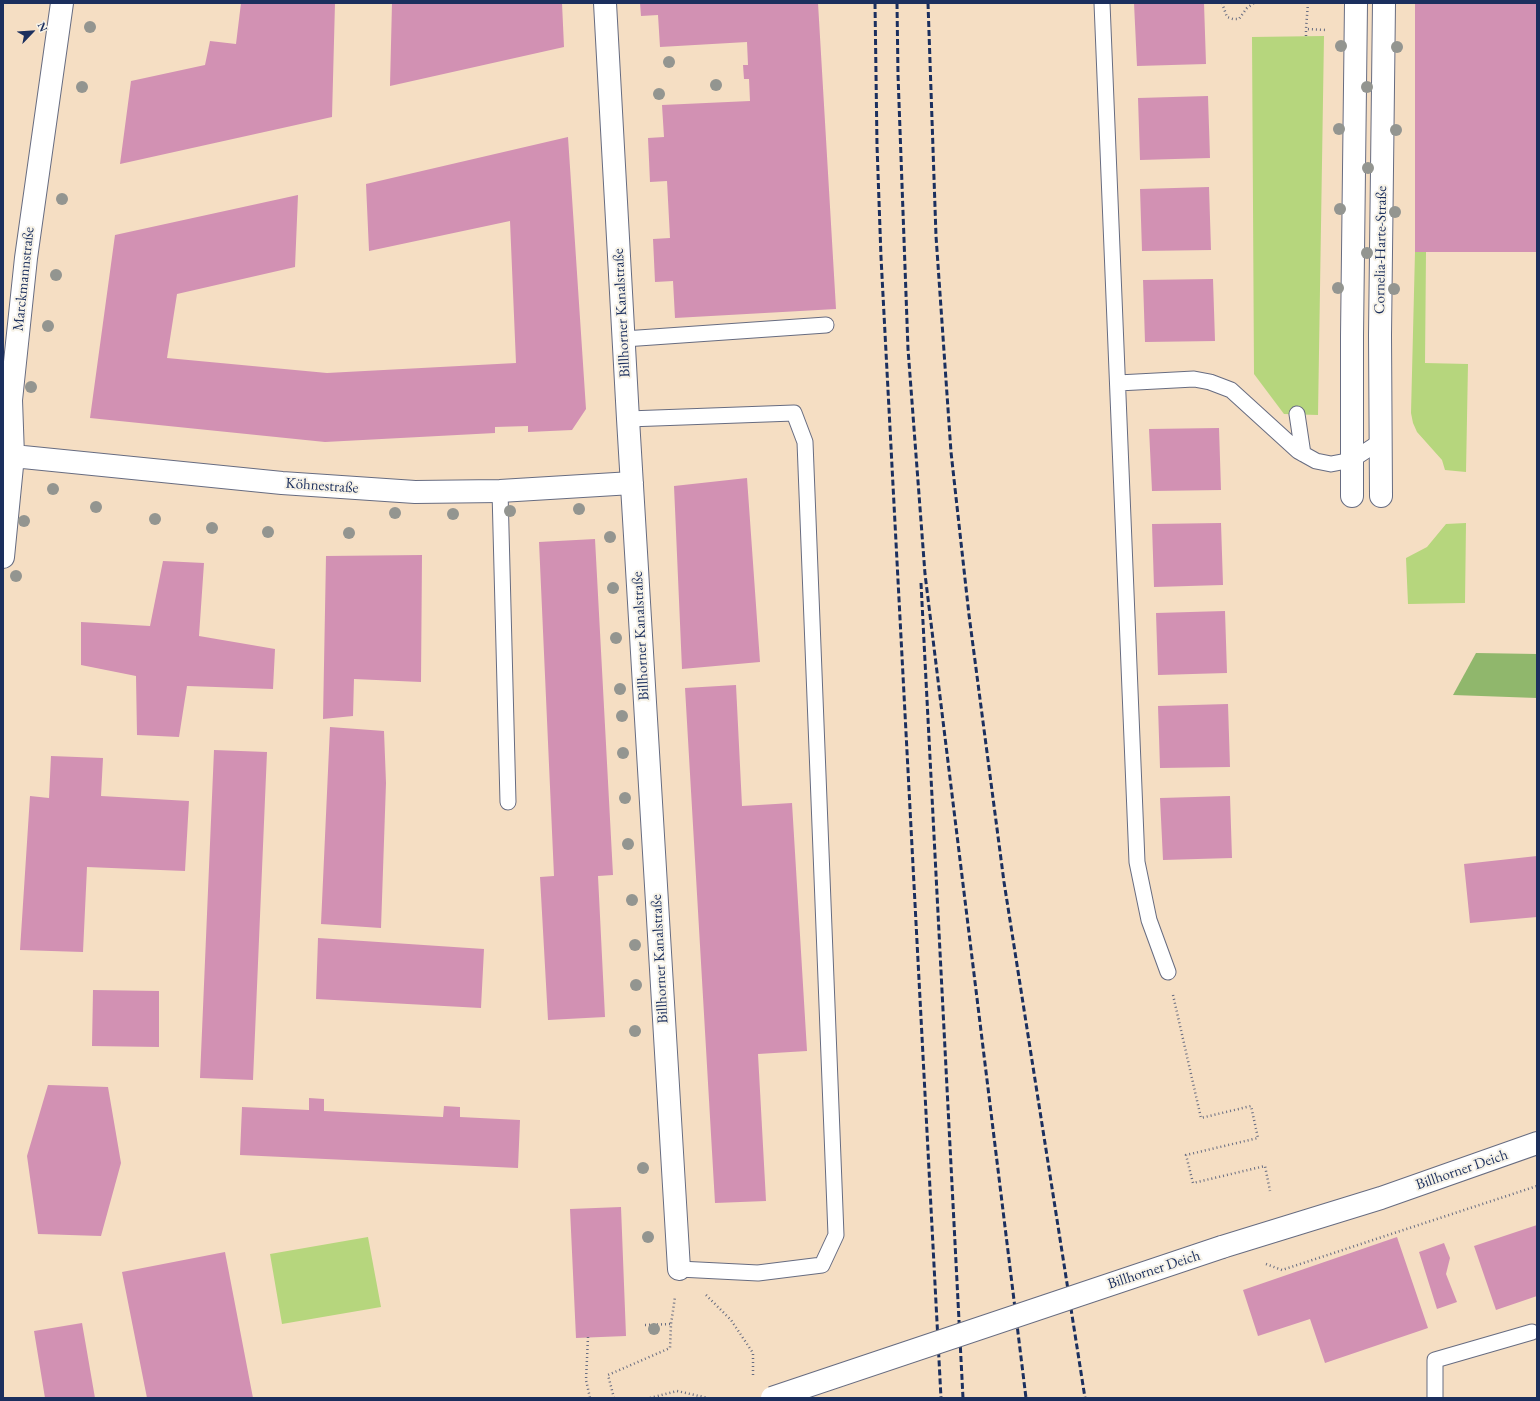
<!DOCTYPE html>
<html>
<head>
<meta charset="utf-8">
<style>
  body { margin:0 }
  #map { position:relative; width:1540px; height:1401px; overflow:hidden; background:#f5dec3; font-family:"EB Garamond",serif }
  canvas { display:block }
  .frame { position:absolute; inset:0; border:4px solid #1b2f5e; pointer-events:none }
  .north { position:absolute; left:12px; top:12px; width:40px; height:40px; -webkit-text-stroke:3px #f7f3e8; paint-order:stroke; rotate:65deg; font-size:11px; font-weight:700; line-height:16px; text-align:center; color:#1b2f5e }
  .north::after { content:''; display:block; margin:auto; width:14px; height:18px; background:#1b2f5e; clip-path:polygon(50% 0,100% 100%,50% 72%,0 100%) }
</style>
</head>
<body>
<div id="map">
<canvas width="1540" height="1401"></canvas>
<div class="frame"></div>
<div class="north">N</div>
</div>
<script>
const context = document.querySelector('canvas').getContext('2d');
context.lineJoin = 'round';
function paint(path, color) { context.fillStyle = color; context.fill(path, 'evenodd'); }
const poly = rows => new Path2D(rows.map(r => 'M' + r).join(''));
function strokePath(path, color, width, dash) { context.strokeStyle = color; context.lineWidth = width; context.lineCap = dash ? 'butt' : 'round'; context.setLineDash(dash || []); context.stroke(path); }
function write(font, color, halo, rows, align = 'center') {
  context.font = font + ' "EB Garamond",serif'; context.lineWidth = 4; context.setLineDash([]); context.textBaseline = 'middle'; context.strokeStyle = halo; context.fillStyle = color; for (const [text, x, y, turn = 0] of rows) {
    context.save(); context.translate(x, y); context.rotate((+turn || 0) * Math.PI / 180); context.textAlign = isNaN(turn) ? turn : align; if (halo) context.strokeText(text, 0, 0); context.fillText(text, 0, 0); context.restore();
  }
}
const green = poly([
  [1324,36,1318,415,1284,414,1254,374,1252,37],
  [1415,252,1426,252,1425,363,1468,364,1466,472,1445,470,1442,460,1417,432,1413,423,1411,413],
  [1466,523,1465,603,1408,604,1406,558,1427,547,1446,524],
  [368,1237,381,1307,282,1324,270,1254]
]);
const forest = poly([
  [1476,653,1537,654,1537,698,1453,695]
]);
const building = poly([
  [241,3,335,3,332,117,120,164,131,81,205,65,210,41,236,44],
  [392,3,562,3,564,47,390,86],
  [640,3,818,3,836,309,675,318,673,281,655,282,653,239,670,238,667,181,650,182,648,138,664,137,662,105,750,101,749,79,744,79,743,65,748,65,747,42,660,47,658,15,641,16],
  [1134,3,1204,3,1206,64,1137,66],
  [1415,3,1537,3,1537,252,1415,252],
  [1208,96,1210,158,1140,160,1138,98],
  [568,137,586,409,572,430,528,432,528,426,495,427,495,433,325,442,90,418,115,235,298,195,295,267,177,294,167,358,327,373,516,363,510,221,369,251,366,184],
  [1209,187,1211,250,1142,251,1140,189],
  [1213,279,1215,341,1145,342,1143,280],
  [1219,428,1221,490,1152,491,1149,429],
  [747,478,760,662,682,669,674,486],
  [1221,523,1223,585,1154,587,1152,524],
  [595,539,613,875,598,876,605,1017,548,1020,540,877,554,876,539,542],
  [422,555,421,682,354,679,353,716,323,719,326,556],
  [163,561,204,563,199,636,275,649,273,689,187,686,179,737,137,735,136,676,81,665,81,622,150,626],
  [1225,611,1227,673,1158,675,1156,613],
  [736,685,742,806,792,803,807,1051,758,1054,766,1201,715,1203,685,688],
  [1228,704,1230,767,1160,768,1158,706],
  [330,727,384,731,386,783,381,928,321,924],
  [214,750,267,752,253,1080,200,1078],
  [51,756,103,758,101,796,189,801,185,871,87,867,83,952,20,950,30,796,49,798],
  [1230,796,1232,858,1163,860,1160,798],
  [1537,856,1537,917,1470,923,1464,864],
  [318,938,484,949,481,1008,316,999],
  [93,990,159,991,159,1047,92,1046],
  [48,1085,108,1087,121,1163,101,1236,38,1234,27,1156],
  [309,1098,324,1099,324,1111,443,1117,444,1106,460,1107,460,1117,520,1120,518,1168,240,1155,242,1107,309,1110],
  [621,1207,626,1336,576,1338,570,1209],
  [1537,1225,1537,1296,1496,1310,1474,1246],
  [1397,1237,1428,1328,1325,1363,1310,1319,1258,1336,1243,1290],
  [1444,1243,1450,1258,1446,1274,1457,1302,1437,1309,1419,1252],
  [225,1252,253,1398,147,1398,122,1272],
  [82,1323,95,1398,45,1398,34,1331]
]);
const path = poly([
  [1222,3,1227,17,1233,19,1239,19,1247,8,1254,3],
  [1308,3,1306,29,1327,30],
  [1306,36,1306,29],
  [1173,995,1201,1118,1251,1106,1258,1138,1186,1155,1193,1183,1265,1166,1270,1191],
  [1266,1264,1282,1270,1537,1186],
  [706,1295,731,1320,753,1353,753,1378],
  [645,1325,671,1324],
  [588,1337,586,1380,590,1398],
  [614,1398,608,1375,670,1348,671,1324,675,1297],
  [650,1398,677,1391,708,1398]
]);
const lane = poly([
  [1102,3,1137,862,1149,920,1168,972],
  [624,339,826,325],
  [1118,383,1194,379,1210,382,1231,390,1298,451,1316,461,1331,464,1352,460,1381,441],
  [1297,414,1303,454],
  [628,419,794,413,805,442,836,1235,822,1265,758,1273,679,1269],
  [500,491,508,802],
  [1435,1398,1435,1360,1532,1332]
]);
const street = poly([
  [605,3,628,419,679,1269],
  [13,456,282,483,415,492,500,491,632,483],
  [1352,496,1352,336,1356,3],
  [1381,496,1380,335,1384,3],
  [3,557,13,456,11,400,26,258,62,3]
]);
const secondary = poly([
  [1222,1247,1381,1198,1537,1143]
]);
const rail = poly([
  [875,3,877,145,881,257,941,1398],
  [897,3,898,75,908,349,925,574,1026,1398],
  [928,3,936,236,951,452,969,615,1004,882,1085,1398],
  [921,583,963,1398]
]);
const secondaryBridge = poly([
  [772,1398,1222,1247]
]);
const trees = [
  [90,27],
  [1341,46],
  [1397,47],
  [669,62],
  [716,85],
  [82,87],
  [1367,87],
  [659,94],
  [1339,129],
  [1396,130],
  [1368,168],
  [62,199],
  [1340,209],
  [1395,212],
  [1367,253],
  [56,275],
  [1338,288],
  [1394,289],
  [48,326],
  [31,387],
  [53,489],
  [96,507],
  [579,509],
  [510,511],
  [395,513],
  [453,514],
  [155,519],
  [24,521],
  [212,528],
  [268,532],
  [349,533],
  [610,537],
  [16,576],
  [613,588],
  [616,638],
  [620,689],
  [622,716],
  [623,753],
  [625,798],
  [628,844],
  [632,900],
  [635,945],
  [636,985],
  [635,1031],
  [643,1168],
  [648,1237],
  [654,1329]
];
const streetNames = [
  ["Cornelia-Harte-Straße",1381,250,-89],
  ["Marckmannstraße",24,279,-84],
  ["Billhorner Kanalstraße",622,313,-93],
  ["Köhnestraße",322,486,4],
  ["Billhorner Kanalstraße",641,636,-93],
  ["Billhorner Kanalstraße",660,959,-93],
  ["Billhorner Deich",1462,1170,-19],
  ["Billhorner Deich",1154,1270,-18]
];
paint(green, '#b6d67d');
paint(forest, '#90b76c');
paint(building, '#d291b3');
strokePath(lane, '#676c81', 17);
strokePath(street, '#676c81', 24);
strokePath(secondary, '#676c81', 24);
strokePath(path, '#676c81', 2.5, [1, 3]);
strokePath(lane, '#fff', 15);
strokePath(street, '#fff', 22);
strokePath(secondary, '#fff', 22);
strokePath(rail, '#1b2f5e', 3, [6, 3]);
strokePath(secondaryBridge, '#676c81', 24, []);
strokePath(secondaryBridge, '#fff', 22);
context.fillStyle = '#939590';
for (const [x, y] of trees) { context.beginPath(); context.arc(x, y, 6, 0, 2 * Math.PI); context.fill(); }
write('15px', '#1b2f5e', '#f7f3e8', streetNames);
</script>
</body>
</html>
